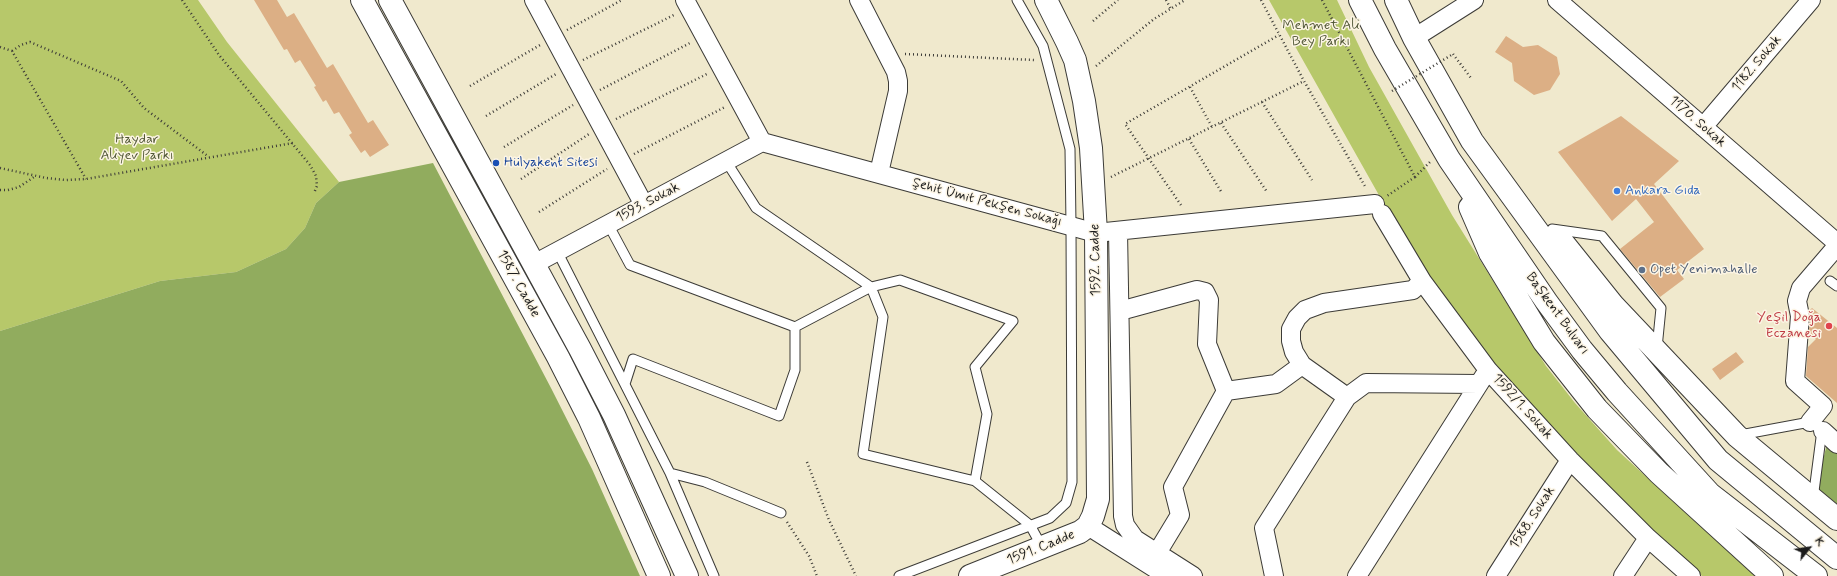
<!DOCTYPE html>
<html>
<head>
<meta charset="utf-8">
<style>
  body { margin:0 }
  #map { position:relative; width:1837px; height:576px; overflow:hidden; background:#f0e9cd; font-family:Mynerve,sans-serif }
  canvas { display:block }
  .north { position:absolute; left:1789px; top:528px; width:40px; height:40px; -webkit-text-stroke:3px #fcf5e5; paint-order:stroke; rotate:60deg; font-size:11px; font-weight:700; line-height:16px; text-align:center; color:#1c1c1c }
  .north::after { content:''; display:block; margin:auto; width:14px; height:18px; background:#1c1c1c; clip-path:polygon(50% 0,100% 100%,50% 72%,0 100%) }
</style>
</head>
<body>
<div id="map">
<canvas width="1837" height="576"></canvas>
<div class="north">K</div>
</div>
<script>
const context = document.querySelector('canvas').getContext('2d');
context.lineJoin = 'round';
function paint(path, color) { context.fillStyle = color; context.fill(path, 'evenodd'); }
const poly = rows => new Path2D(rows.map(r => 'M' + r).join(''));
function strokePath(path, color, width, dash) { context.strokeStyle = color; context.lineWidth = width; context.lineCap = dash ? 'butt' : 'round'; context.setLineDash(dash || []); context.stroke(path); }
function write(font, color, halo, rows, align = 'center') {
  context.font = font + ' Mynerve,sans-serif'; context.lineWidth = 3; context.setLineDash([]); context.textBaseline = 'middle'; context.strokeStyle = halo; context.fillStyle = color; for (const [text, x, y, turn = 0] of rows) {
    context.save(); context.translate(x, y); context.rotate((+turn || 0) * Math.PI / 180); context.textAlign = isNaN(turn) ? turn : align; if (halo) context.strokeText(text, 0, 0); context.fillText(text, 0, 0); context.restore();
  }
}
const green = poly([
  [0,0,198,0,227,42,339,182,316,203,305,228,286,249,236,272,160,281,0,331],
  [1269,0,1337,0,1369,67,1452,215,1546,366,1575,403,1617,450,1755,576,1702,576,1599,483,1490,361,1427,275,1380,197]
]);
const forest = poly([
  [433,163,551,388,592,469,640,576,0,576,0,331,160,281,236,272,286,249,305,228,316,203,339,182],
  [1827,444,1837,453,1837,504,1816,487]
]);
const building = poly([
  [254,0,277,0,287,17,294,13,327,68,333,64,368,123,373,120,389,145,370,157,365,150,361,153,349,135,352,133,339,112,334,114,326,100,323,102,314,87,316,86,300,60,295,63,287,49,284,50],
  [1506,36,1523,47,1538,45,1557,57,1560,74,1550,90,1534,95,1514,81,1512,63,1495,52],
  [1621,116,1679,161,1654,184,1704,249,1677,270,1684,279,1660,297,1620,249,1654,222,1636,199,1612,221,1558,152],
  [1812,308,1837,328,1837,403,1806,376,1808,347,1816,339,1809,334,1810,310],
  [1736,352,1744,362,1720,380,1712,369]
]);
const path = poly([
  [182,0,219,55,310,165,316,176,317,186,314,193],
  [1166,0,1171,9],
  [1261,0,1304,81,1366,188],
  [1322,0,1415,177,1387,196],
  [1093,21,1118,0],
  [567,30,622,0],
  [0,47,12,51,86,179],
  [12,51,21,45,30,42,121,81,144,108,209,157],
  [905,54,1034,60],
  [1453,54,1471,78],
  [583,60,676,14],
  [1096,66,1154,19,1185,0],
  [470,86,540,45],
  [1190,87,1212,127],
  [600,90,690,43],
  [1262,102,1312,180],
  [486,116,556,74],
  [616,119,707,74],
  [1221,123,1267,192],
  [1189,139,1222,193],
  [504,147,573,105],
  [634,154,725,107],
  [0,168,46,178,66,180,86,179,293,143],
  [1111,177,1304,81],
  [1415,177,1430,162],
  [521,179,589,134],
  [0,190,8,190,19,187,34,177],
  [1181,205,1125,124,1279,35],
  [539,212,607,169],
  [807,462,829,520,856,576],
  [787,522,809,556,817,576]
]);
const lane = poly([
  [726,161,756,208,871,287,900,280,1013,321,975,367,987,414,975,481,1030,525,1042,547],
  [608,224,630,265,795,327,871,287,883,317,863,454,975,481],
  [1552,229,1602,236,1661,308,1657,348],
  [557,251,670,473,714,576],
  [1830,281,1837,286],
  [625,384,633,359,779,416,795,370,795,327],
  [1740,435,1810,422,1812,423],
  [670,473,705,482,781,513],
  [1813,499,1822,430],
  [899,576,1050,518,1066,503,1072,482,1071,226,1070,149,1043,46,1017,0]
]);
const street = poly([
  [534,0,644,205],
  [685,0,762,142,1096,233,1375,204],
  [859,0,896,72,898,81,898,91,879,173],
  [1557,0,1837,243],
  [1414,38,1474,0],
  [1703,127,1811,0],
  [1382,214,1422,281,1488,370,1570,460,1648,538,1691,576],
  [1118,231,1123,516,1125,525,1135,539,1193,576],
  [534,264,762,142],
  [1120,311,1197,290,1205,292,1209,300,1207,344,1226,391],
  [1302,365,1294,352,1291,341,1291,329,1297,318,1305,310,1324,303,1413,290,1422,281],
  [1810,422,1823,406,1795,381,1800,316,1797,301,1801,288,1837,246],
  [1823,431,1837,444],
  [1088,526,1167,576],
  [1157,553,1180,515,1173,487,1226,391,1276,384,1302,365,1347,397],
  [1274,576,1264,528,1347,397,1366,383,1479,384],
  [1357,576,1484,376],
  [1496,576,1570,460],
  [1623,576,1648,538]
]);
const secondary = poly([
  [362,0,558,357,589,418,659,576],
  [390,0,580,349,614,415,687,576],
  [970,576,1080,532,1088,526,1093,516,1098,499,1096,233,1091,148,1084,101,1075,60,1067,42,1046,0]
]);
const primary = poly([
  [1360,0,1385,49,1449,159,1546,301,1582,350,1617,392,1710,494,1816,576],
  [1396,0,1414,38,1472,141,1610,331,1718,460,1837,558],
  [1470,207,1490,253,1544,342,1597,409,1659,473,1772,576],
  [1561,240,1613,305,1737,436,1837,519]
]);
const pathBridge = poly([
  [1392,91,1453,54]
]);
const markers = [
  [496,163,4,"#1a4fb4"],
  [1617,191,4,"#3f7fe0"],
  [1642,270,4,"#5c6f8a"],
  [1829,326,4,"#e0444e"]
];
const parkNames = [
  ["Mehmet Ali",1321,26],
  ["Bey Parkı",1321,42],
  ["Haydar",137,140],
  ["Aliyev Parkı",137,156]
];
const streetNames = [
  ["1182. Sokak",1757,64,-50],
  ["1170. Sokak",1697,122,41],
  ["1593. Sokak",648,203,-28],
  ["Şehit Ümit Pekşen Sokağı",987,203,15],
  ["1592. Cadde",1096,260,-91],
  ["1587. Cadde",518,284,61],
  ["Başkent Bulvarı",1557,314,54],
  ["1592/1. Sokak",1522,407,48],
  ["1588. Sokak",1533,518,-57],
  ["1591. Cadde",1041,548,-22]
];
const transitNames = [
  ["Hülyakent Sitesi",504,163]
];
const shopNames = [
  ["Ankara Gıda",1625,191]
];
const serviceNames = [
  ["Opet Yenimahalle",1650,270]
];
const healthNames = [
  ["Yeşil Doğa",1821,318],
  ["Eczanesi",1821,334]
];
paint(green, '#b7c86a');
paint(forest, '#91ac5e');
paint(building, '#dcaf85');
strokePath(lane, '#3c3b37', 11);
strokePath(street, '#3c3b37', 20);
strokePath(secondary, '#3c3b37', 24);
strokePath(primary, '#3c3b37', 24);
strokePath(path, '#3c3b37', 2.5, [1, 3]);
strokePath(lane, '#fff', 9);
strokePath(street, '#fff', 18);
strokePath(secondary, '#fff', 22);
strokePath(primary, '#fff', 22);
strokePath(pathBridge, '#3c3b37', 2.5, [1, 3]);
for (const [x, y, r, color] of markers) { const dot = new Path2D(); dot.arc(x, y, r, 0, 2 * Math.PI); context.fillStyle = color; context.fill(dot); strokePath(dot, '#fcf5e5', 1.5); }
write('14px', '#525837', '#fcf5e5', parkNames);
write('14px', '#1c1c1c', '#fcf5e5', streetNames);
write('14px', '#164399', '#fcf5e5', transitNames, 'left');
write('14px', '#366cbe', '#fcf5e5', shopNames, 'left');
write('14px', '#4e5e75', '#fcf5e5', serviceNames, 'left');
write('14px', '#be3a42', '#fcf5e5', healthNames, 'right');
</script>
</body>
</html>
